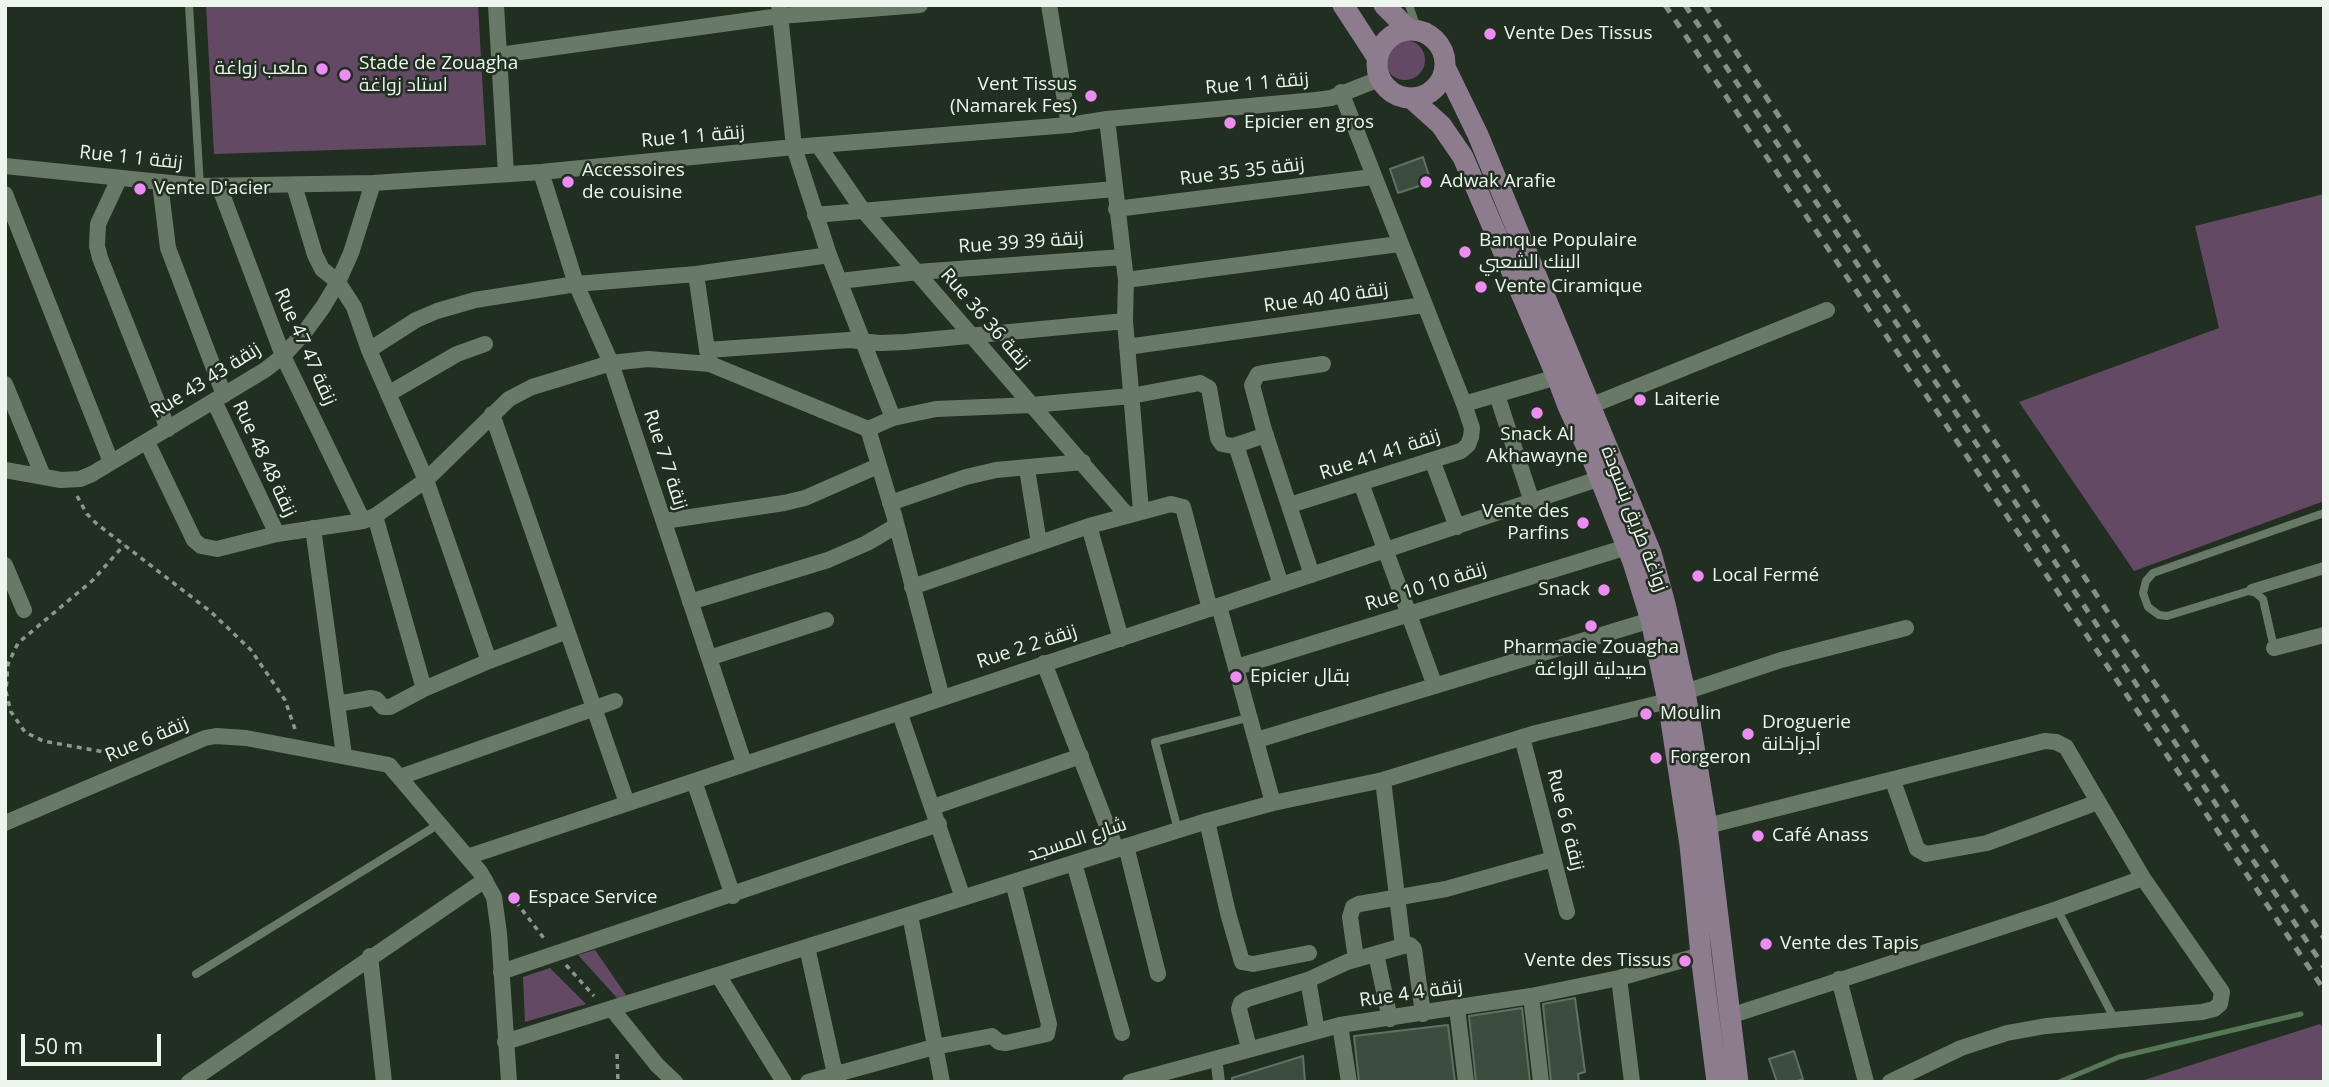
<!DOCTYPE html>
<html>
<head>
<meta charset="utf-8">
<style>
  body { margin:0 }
  #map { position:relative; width:2329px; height:1087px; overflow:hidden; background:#212f21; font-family:"Open Sans",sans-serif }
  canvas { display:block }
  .frame { position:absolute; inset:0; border:7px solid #ecf6ec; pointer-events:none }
  .scale { position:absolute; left:21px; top:1034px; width:140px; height:32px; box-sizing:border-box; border:4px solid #ecf6ec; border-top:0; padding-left:9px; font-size:21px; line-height:24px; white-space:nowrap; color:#ecf6ec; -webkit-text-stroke:5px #212f21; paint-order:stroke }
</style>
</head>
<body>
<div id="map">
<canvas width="2329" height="1087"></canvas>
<div class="frame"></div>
<div class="scale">50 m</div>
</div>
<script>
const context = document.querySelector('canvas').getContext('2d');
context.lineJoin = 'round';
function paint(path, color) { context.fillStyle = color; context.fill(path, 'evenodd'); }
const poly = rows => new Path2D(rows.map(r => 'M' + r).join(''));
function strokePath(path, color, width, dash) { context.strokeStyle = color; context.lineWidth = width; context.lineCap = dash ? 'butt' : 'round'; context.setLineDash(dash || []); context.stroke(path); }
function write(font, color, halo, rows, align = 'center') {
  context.font = font + ' "Open Sans",Cairo,sans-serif'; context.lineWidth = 5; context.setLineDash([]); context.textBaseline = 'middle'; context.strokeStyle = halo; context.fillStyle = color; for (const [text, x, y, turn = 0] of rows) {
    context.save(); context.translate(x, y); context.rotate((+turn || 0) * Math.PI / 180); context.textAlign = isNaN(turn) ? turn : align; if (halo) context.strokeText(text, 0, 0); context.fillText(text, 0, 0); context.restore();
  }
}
const green = poly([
  [206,5,478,5,486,145,214,154],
  '1385 60a20 20 0 1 1 40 0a20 20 0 1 1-40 0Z',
  [2324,194,2324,501,2134,571,2019,402,2219,328,2195,226],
  [595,950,626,995,618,999,578,955],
  [550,968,586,1004,525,1022,523,977],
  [2320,1024,2324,1029,2324,1082,2138,1082]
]);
const stream = poly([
  [2059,1082,2119,1057,2301,1014]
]);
const building = poly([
  [1423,157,1431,182,1398,193,1390,169,1423,157],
  [1575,998,1585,1072,1578,1074,1579,1082,1551,1082,1543,1004,1575,998],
  [1522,1008,1530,1082,1476,1082,1469,1016,1522,1008],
  [1448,1025,1455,1082,1359,1082,1354,1036,1448,1025],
  [1794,1051,1803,1079,1795,1082,1777,1082,1769,1059,1794,1051],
  [1303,1056,1305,1082,1232,1082,1232,1078,1303,1056]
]);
const path = poly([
  [77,496,87,514,97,524,211,612,251,650,285,700,296,732],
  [121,755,43,741,25,732,11,712,6,692,8,664,18,643,93,580,124,545],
  [510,894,546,941],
  [566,965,594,996],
  [617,1054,618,1082]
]);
const service = poly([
  [189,5,200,186],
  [1409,5,1418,31],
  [2274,648,2263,599,2252,590,2167,616,2159,615,2148,607,2143,593,2146,581,2153,573,2324,513],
  [1178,830,1155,742,1251,717],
  [2057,909,2115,1020],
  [196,974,439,824]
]);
const pedestrian = poly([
  [2252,590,2324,568],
  [1216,1057,1219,1082]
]);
const minor = poly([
  [496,5,506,174],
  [779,5,794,147,829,255,893,418],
  [1049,5,1069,125],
  [499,55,780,16,920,5],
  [1107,119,1126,280,1125,321,1141,511],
  [818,145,862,209,1127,515],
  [5,166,200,186,373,183,541,172,794,147,1069,125,1107,119,1316,100,1331,98,1379,79],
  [541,172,576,284,611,363,744,763],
  [119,179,98,224,97,246,100,258,168,429],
  [160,183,168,248,224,395],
  [294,185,315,255,322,269,338,282,354,307,369,350,426,480,489,661],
  [219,186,283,356,363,521],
  [5,194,111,462],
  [1116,209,1373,177],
  [815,215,1115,189],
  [696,274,707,350],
  [1126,280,1399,244],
  [840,281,917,272,1123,257],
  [1127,347,1424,305],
  [369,350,416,320,437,311,475,300,576,284,696,274,829,255],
  [710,364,868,429,893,418,936,409,1032,405,1131,396,1200,383,1209,388,1218,438,1222,444,1233,446,1266,435],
  [5,384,43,476],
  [388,394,457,354,485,344],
  [1497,395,1532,502],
  [214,401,277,534],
  [1464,404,1557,377],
  [1590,406,1827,310],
  [492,414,627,803],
  [868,429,894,515,942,698],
  [147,442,194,540,201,546,217,549,277,534,363,521,375,516,426,480,509,399,532,387,611,363,648,359,710,364,707,350,849,340,880,343,905,342,1125,321],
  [1236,445,1281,585],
  [1432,460,1457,527],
  [1027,469,1039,543],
  [5,470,61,480,80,479,92,474,265,370,283,356,304,333,323,307,338,282,351,253,373,183],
  [1361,483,1435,686],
  [890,503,966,477,996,470,1083,462],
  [1290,505,1461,451,1468,445,1471,437,1472,428,1464,404,1341,92],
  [375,516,424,689],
  [664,521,784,503,805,498,878,466],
  [313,528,344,755],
  [5,565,24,610],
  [1312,575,1264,430,1252,385,1258,374,1263,373,1323,364],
  [912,587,1089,526],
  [690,602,828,560,867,543,896,526],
  [1219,606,1273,803],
  [1121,639,1089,526,1171,504,1183,507,1210,609],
  [2274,648,2324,635],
  [709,658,826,620],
  [1044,663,1116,849],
  [1237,667,1627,547],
  [1685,692,1781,660,1906,628],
  [337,704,371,698,376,699,383,707,390,707,424,689,489,661,567,631],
  [900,714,963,898],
  [1522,737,1567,912],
  [1257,740,1651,620],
  [400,777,615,701],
  [1383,780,1403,946,1410,945,1414,949,1423,1014],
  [694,781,733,896],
  [1893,781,1917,849,1926,854,1987,843,2098,802],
  [933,807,1081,756],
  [1207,821,1228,913,1242,962,1253,964,1309,953],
  [5,823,205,738,216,736,246,738,389,765,480,872,494,897,499,933,509,1082],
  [1707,826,2045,741,2056,742,2066,747,2143,878,2222,992,2220,1004,2214,1009,2202,1012,2046,1026,2007,1033,1961,1048,1890,1082],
  [1126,846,1158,974],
  [467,857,1610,475],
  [1074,863,1122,1033],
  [910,915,942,1082],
  [807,947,833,1065,837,1074],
  [1376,954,1390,1019],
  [370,956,384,1082],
  [1356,959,1350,917,1353,907,1359,904,1446,889,1553,859],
  [501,972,939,824],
  [718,975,784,1082],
  [1619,978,1632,1082],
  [1839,979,1866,1082],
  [1308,980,1317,1031],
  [1531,996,1541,1082],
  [1457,1008,1466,1082],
  [612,1009,657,1065,675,1082],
  [1730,1016,2057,909,2143,878],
  [1340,1025,1349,1082],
  [505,1042,1207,821,1273,803,1383,780,1536,733,1668,701],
  [1249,1048,1239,1009,1241,1003,1247,999,1308,980,1347,962,1403,946],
  [189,1082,485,880],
  [808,1082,934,1047,992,1036,999,1042,1006,1043,1047,1034,1049,1024,1013,882],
  [1130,1082,1340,1025,1531,996,1619,978,1701,955]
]);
const secondary = poly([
  [1343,5,1377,57],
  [1384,5,1409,30],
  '1377 64a34 34 0 1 1 68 0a34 34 0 1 1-68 0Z',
  [1445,67,1478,135,1651,553,1665,604,1685,692,1707,826,1738,1082],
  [1412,99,1441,125,1463,157,1557,377,1568,406,1592,458,1633,562,1651,620,1668,701,1690,845,1701,955,1717,1082]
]);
const rail = poly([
  [1665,5,2324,990],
  [1685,5,2324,967],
  [1705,5,2324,938]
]);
const markers = [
  [1490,34,7,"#f08bf6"],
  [322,69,7,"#f08bf6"],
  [345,75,7,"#f08bf6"],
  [1091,96,7,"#f08bf6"],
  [1230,123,7,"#f08bf6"],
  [568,182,7,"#f08bf6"],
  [1426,182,7,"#f08bf6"],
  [140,189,7,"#f08bf6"],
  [1465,252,7,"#f08bf6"],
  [1481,287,7,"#f08bf6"],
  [1640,400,7,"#f08bf6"],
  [1537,413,7,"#f08bf6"],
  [1583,523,7,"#f08bf6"],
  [1698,576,7,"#f08bf6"],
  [1604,590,7,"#f08bf6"],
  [1591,626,7,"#f08bf6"],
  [1236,677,7,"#f08bf6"],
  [1646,714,7,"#f08bf6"],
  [1748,734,7,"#f08bf6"],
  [1656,758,7,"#f08bf6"],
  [1758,836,7,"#f08bf6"],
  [514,898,7,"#f08bf6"],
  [1766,944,7,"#f08bf6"],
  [1685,961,7,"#f08bf6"]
];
const poiNames = [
  ["Vente Des Tissus",1504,34],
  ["Stade de Zouagha",359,64],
  ["استاد زواغة",359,86],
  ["ملعب زواغة",308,69,"right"],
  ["Vent Tissus",1077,85,"right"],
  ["(Namarek Fes)",1077,107,"right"],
  ["Epicier en gros",1244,123],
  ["Accessoires",582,171],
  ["de couisine",582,193],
  ["Adwak Arafie",1440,182],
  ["Vente D'acier",154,189],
  ["Banque Populaire",1479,241],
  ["البنك الشعبي",1479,263],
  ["Vente Ciramique",1495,287],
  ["Laiterie",1654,400],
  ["Snack Al",1537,435,"center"],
  ["Akhawayne",1537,457,"center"],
  ["Vente des",1569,512,"right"],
  ["Parfins",1569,534,"right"],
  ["Local Fermé",1712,576],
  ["Snack",1590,590,"right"],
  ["Pharmacie Zouagha",1591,648,"center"],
  ["صيدلية الزواغة",1591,670,"center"],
  ["Epicier بقال",1250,677],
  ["Moulin",1660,714],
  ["Droguerie",1762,723],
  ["أجزاخانة",1762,745],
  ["Forgeron",1670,758],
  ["Café Anass",1772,836],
  ["Espace Service",528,898],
  ["Vente des Tapis",1780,944],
  ["Vente des Tissus",1671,961,"right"]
];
const streetNames = [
  ["Rue 1 زنقة 1",1257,84,-5],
  ["Rue 1 زنقة 1",693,137,-5],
  ["Rue 1 زنقة 1",131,158,6],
  ["Rue 35 زنقة 35",1242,172,-7],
  ["Rue 39 زنقة 39",1021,243,-4],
  ["Rue 40 زنقة 40",1326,298,-8],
  ["Rue 36 زنقة 36",985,319,49],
  ["Rue 47 زنقة 47",305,347,66],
  ["Rue 43 زنقة 43",206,381,-32],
  ["Rue 41 زنقة 41",1380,455,-18],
  ["Rue 48 زنقة 48",264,459,65],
  ["Rue 7 زنقة 7",665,460,72],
  ["زواغة طريق بنسودة",1634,519,69],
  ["Rue 10 زنقة 10",1426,587,-17],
  ["Rue 2 زنقة 2",1027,647,-18],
  ["Rue 6 زنقة",147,740,-23],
  ["Rue 6 زنقة 6",1565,820,76],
  ["شارع المسجد",1077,840,-18],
  ["Rue 4 زنقة 4",1411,994,-8]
];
paint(green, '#644965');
strokePath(stream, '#547954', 5);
paint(building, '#3d4d3d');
strokePath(building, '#617161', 2);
strokePath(path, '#8c988c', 3.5, [5, 5]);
strokePath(service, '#697968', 8);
strokePath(pedestrian, '#697968', 12);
strokePath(minor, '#697968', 16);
strokePath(secondary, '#8d7b8e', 21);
strokePath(rail, '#839083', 5, [9, 9]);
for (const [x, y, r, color] of markers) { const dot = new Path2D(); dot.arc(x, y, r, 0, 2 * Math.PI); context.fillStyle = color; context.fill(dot); strokePath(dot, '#212f21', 2.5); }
write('19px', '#ecf6ec', '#212f21', poiNames, 'left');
write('19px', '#ecf6ec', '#212f21', streetNames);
</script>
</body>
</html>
